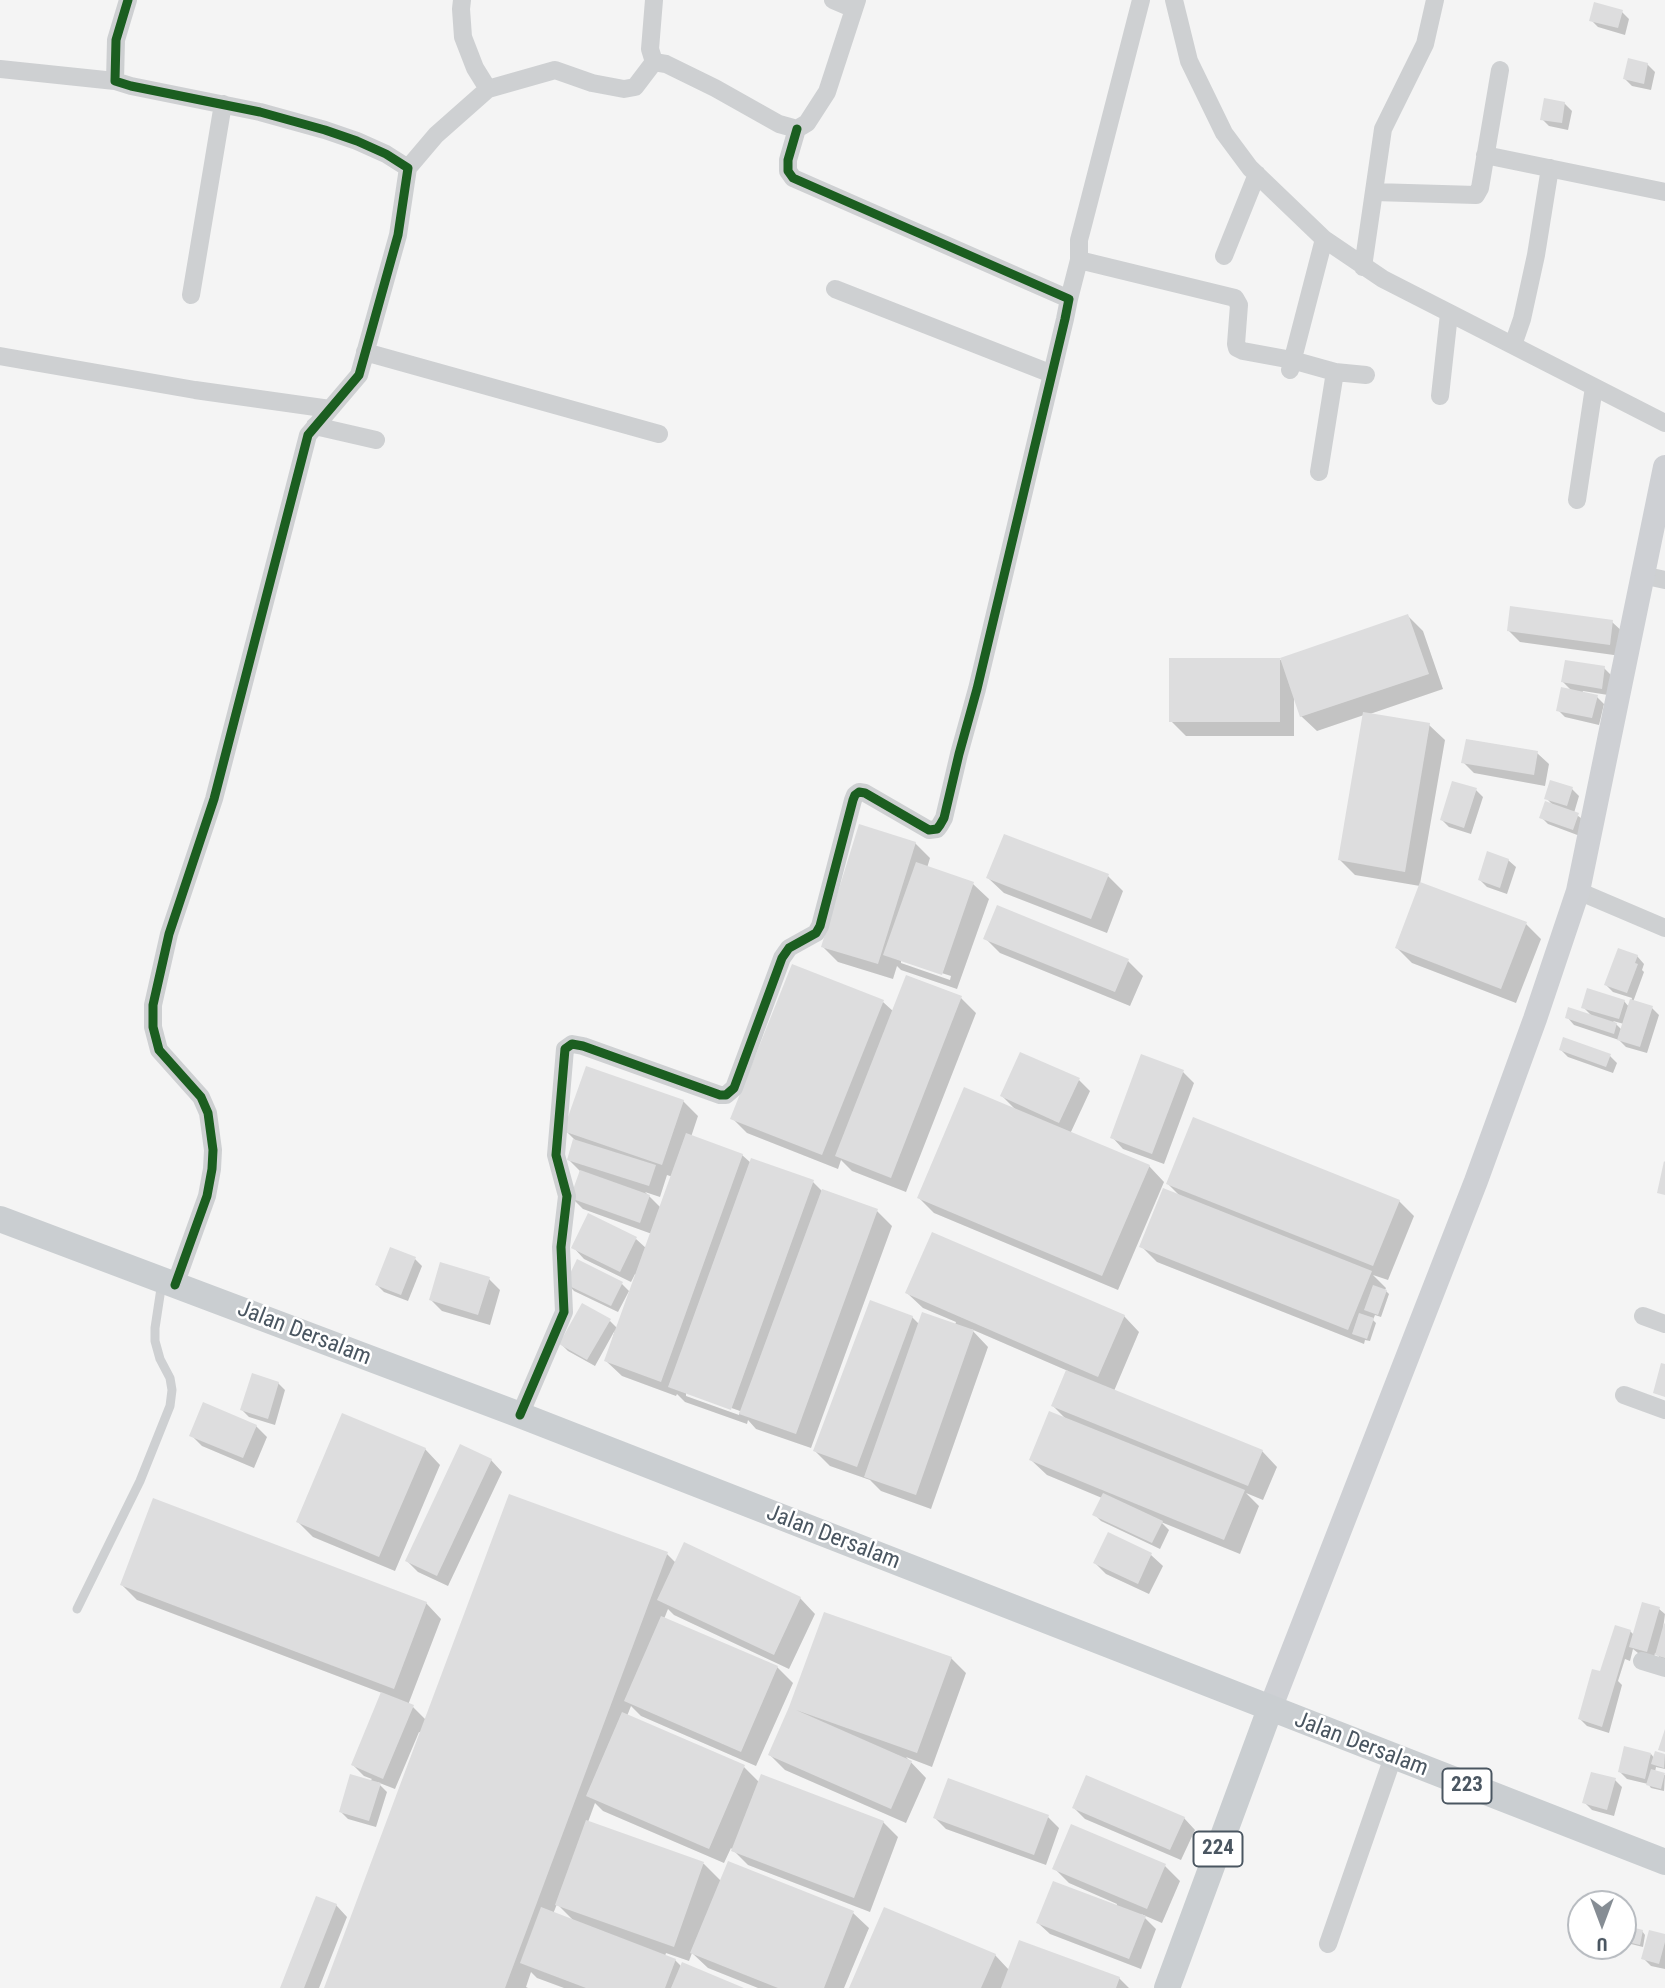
<!DOCTYPE html>
<html>
<head>
<meta charset="utf-8">
<style>
  body { margin:0 }
  #map { position:relative; width:1665px; height:1988px; overflow:hidden; background:#f4f4f4; font-family:"Roboto Condensed",sans-serif }
  canvas { display:block }
  .north { position:absolute; left:1567px; top:1890px; width:70px; height:70px; box-sizing:border-box; background:#fff; border:2px solid #b7bbc0; border-radius:50%; rotate:180deg; font-size:19px; font-weight:700; line-height:28px; text-align:center; color:#4a5661 }
  .north::after { content:''; display:block; margin:auto; width:24px; height:32px; background:#868d94; clip-path:polygon(50% 0,100% 100%,50% 72%,0 100%) }
</style>
</head>
<body>
<div id="map">
<canvas width="1665" height="1988"></canvas>
<div class="north">U</div>
</div>
<script>
const context = document.querySelector('canvas').getContext('2d');
context.lineJoin = 'round';
function paint(path, color) { context.fillStyle = color; context.fill(path, 'evenodd'); }
const poly = rows => new Path2D(rows.map(r => 'M' + r).join(''));
function strokePath(path, color, width, dash) { context.strokeStyle = color; context.lineWidth = width; context.lineCap = dash ? 'butt' : 'round'; context.setLineDash(dash || []); context.stroke(path); }
function write(font, color, halo, rows, align = 'center') {
  context.font = font + ' "Roboto Condensed",sans-serif'; context.lineWidth = 5; context.setLineDash([]); context.textBaseline = 'middle'; context.strokeStyle = halo; context.fillStyle = color; for (const [text, x, y, turn = 0] of rows) {
    context.save(); context.translate(x, y); context.rotate((+turn || 0) * Math.PI / 180); context.textAlign = isNaN(turn) ? turn : align; if (halo) context.strokeText(text, 0, 0); context.fillText(text, 0, 0); context.restore();
  }
}
const shadow = poly([
  [1622,12,1629,19,1625,35,1598,27,1591,20],
  [1647,64,1655,72,1651,90,1632,86,1625,79],
  [1564,103,1572,111,1568,130,1549,126,1542,119],
  [1408,616,1423,631,1443,689,1367,715,1429,725,1445,740,1420,884,1526,924,1541,939,1516,1003,1412,963,1397,948,1420,886,1355,875,1340,860,1364,715,1317,731,1301,716,1294,697,1294,736,1186,736,1171,721,1280,660],
  [1612,622,1624,633,1621,656,1520,642,1509,631],
  [1604,668,1611,675,1608,695,1583,691,1582,694,1597,697,1604,704,1599,725,1565,717,1558,710,1573,692,1563,682],
  [1537,753,1549,764,1545,786,1474,773,1463,762],
  [1572,789,1579,796,1574,813,1585,821,1580,836,1548,824,1541,817,1554,806,1546,798],
  [1476,790,1483,797,1471,834,1449,827,1442,820],
  [915,843,930,858,927,868,973,884,989,899,957,989,901,970,897,966,893,979,838,962,823,947],
  [901,960,951,976,950,980,901,963],
  [1508,860,1516,867,1507,894,1487,887,1480,880],
  [1108,876,1123,891,1107,933,1004,893,988,878],
  [985,938,1128,961,1143,976,1130,1006,1000,953],
  [1637,956,1644,964,1642,970,1644,972,1633,1002,1652,1008,1659,1015,1647,1053,1626,1047,1619,1040,1574,1025,1567,1017,1593,1017,1583,1007,1624,1001,1629,1007,1632,998,1613,992,1606,985],
  [1613,1021,1624,1024,1622,1030],
  [961,998,976,1013,906,1192,852,1171,841,1160,838,1169,747,1133,732,1118,883,1002,894,1012],
  [1561,1050,1610,1056,1617,1063,1613,1073,1568,1057],
  [1183,1072,1194,1083,1164,1164,1123,1149,1112,1137],
  [1079,1080,1090,1091,1070,1134,1149,1166,1164,1182,1118,1290,934,1213,919,1198,1017,1111,1002,1096],
  [683,1101,698,1116,691,1137,742,1155,751,1163,752,1160,813,1182,822,1191,877,1211,892,1226,811,1448,756,1429,748,1420,747,1424,685,1402,677,1394,676,1396,622,1376,606,1361,615,1330,595,1366,568,1351,561,1344,610,1321,618,1329,637,1275,635,1274,631,1282,584,1259,573,1247,589,1215,636,1239,647,1249,652,1234,583,1209,572,1198,580,1171,569,1160,575,1140,565,1130],
  [667,1175,673,1177,661,1208,645,1192,660,1197],
  [686,1392,740,1411,739,1415,686,1396],
  [1168,1184,1399,1201,1414,1216,1388,1280,1373,1275,1386,1288,1385,1290,1389,1294,1381,1317,1375,1315,1373,1320,1376,1323,1370,1341,1365,1340,1364,1344,1157,1262,1142,1247,1182,1198],
  [415,1259,422,1266,408,1301,384,1292,377,1285],
  [489,1279,500,1290,490,1325,442,1311,431,1300],
  [567,1283,622,1284,629,1291,618,1312,574,1291],
  [907,1293,1124,1316,1139,1332,1114,1391,1262,1451,1277,1467,1263,1500,1246,1493,1259,1506,1240,1554,1161,1522,1169,1530,1160,1549,1101,1521,1094,1514,1102,1498,1047,1475,1031,1460,1067,1420,1053,1406,1068,1371,971,1329,988,1347,931,1509,881,1491,870,1480,830,1466,815,1451,871,1302,912,1317,919,1324,955,1325,956,1322,923,1308],
  [278,1383,285,1390,275,1425,249,1417,242,1410],
  [256,1426,267,1437,254,1468,202,1446,191,1435],
  [425,1449,440,1465,395,1571,313,1537,298,1522],
  [491,1460,502,1472,448,1586,418,1572,407,1561],
  [1108,1534,1151,1555,1163,1566,1149,1594,1106,1574,1095,1563],
  [667,1554,676,1563,800,1598,815,1614,789,1669,674,1615,668,1609,664,1619,777,1667,793,1683,756,1766,641,1716,631,1706,627,1716,744,1767,759,1782,883,1822,898,1837,870,1912,748,1865,731,1848,724,1863,603,1811,595,1803,588,1822,704,1864,721,1881,728,1863,853,1913,869,1928,844,1988,758,1988,708,1968,692,1953,689,1961,666,1953,665,1956,675,1960,682,1967,739,1988,564,1988,537,1978,531,1972,526,1987,528,1988,326,1988,422,1733,419,1732,395,1789,377,1782,387,1792,376,1827,348,1819,341,1812,372,1779,364,1776,353,1765,382,1693,137,1600,122,1585,426,1603,441,1619,408,1705,413,1707,426,1720],
  [557,1904,575,1922,553,1914],
  [1659,1609,1665,1614,1663,1629,1665,1630,1665,1662,1655,1653,1654,1658,1638,1653,1633,1649,1630,1661,1625,1659,1618,1681,1622,1685,1609,1733,1587,1726,1580,1719,1607,1675,1630,1631,1634,1635],
  [951,1658,966,1673,932,1767,906,1757,926,1778,906,1823,785,1770,770,1755,791,1708],
  [1656,1753,1665,1755,1665,1769,1656,1767,1655,1772,1665,1775,1664,1791,1651,1788,1648,1784,1627,1779,1620,1772,1651,1754,1655,1759],
  [1615,1780,1622,1787,1614,1816,1592,1810,1584,1802],
  [1074,1808,1184,1818,1195,1830,1181,1860,1085,1819],
  [1048,1817,1059,1828,1046,1865,946,1829,935,1818],
  [1165,1866,1180,1881,1162,1923,1141,1914,1156,1929,1141,1969,1050,1934,1038,1923,1116,1907,1117,1904,1069,1883,1054,1868],
  [336,1905,347,1917,319,1988,282,1988],
  [1623,1927,1642,1931,1645,1935,1643,1947,1623,1942],
  [1665,1936,1665,1969,1651,1966,1643,1958],
  [995,1955,1009,1970,1119,1978,1129,1988,851,1988]
]);
const building = poly([
  [1594,2,1623,10,1618,28,1589,21],
  [1628,58,1648,63,1644,84,1623,79],
  [1544,98,1565,102,1562,123,1540,120],
  [1510,606,1613,620,1610,645,1507,631],
  [1408,614,1429,674,1300,717,1280,658],
  [1169,658,1280,658,1280,722,1169,722],
  [1565,660,1605,666,1602,689,1561,682],
  [1561,687,1598,695,1592,718,1556,711],
  [1363,712,1430,723,1405,872,1338,860],
  [1466,739,1538,751,1534,775,1461,763],
  [1550,780,1573,787,1567,806,1544,799],
  [1452,781,1477,788,1464,828,1440,820],
  [1545,801,1579,813,1573,830,1539,818],
  [859,824,916,842,878,964,821,947],
  [1004,834,1109,874,1091,919,986,878],
  [1487,851,1509,859,1500,888,1478,880],
  [916,862,974,882,942,975,883,955],
  [1420,882,1527,922,1501,989,1395,948],
  [997,905,1129,959,1115,992,983,939],
  [1618,948,1638,955,1635,963,1638,964,1627,993,1604,985],
  [792,964,884,1000,822,1155,730,1119],
  [906,975,962,996,891,1178,835,1156],
  [1587,988,1625,1000,1619,1019,1581,1008],
  [1630,999,1653,1006,1640,1047,1617,1040],
  [1568,1007,1617,1023,1614,1034,1565,1018],
  [1563,1037,1611,1054,1606,1067,1559,1050],
  [1020,1052,1080,1078,1059,1123,1000,1096],
  [1141,1054,1184,1070,1152,1154,1110,1138],
  [586,1066,684,1100,662,1165,563,1131],
  [964,1087,1150,1165,1102,1276,917,1198],
  [1193,1117,1400,1200,1373,1266,1166,1184],
  [686,1133,743,1154,661,1382,604,1361],
  [573,1139,656,1165,649,1186,567,1160],
  [751,1158,814,1180,731,1410,668,1387],
  [1664,1161,1665,1162,1665,1195,1657,1193],
  [580,1170,650,1195,640,1223,570,1198],
  [1163,1188,1372,1271,1348,1330,1139,1247],
  [822,1189,878,1209,796,1434,739,1414],
  [588,1213,637,1237,620,1272,571,1248],
  [932,1232,1125,1315,1098,1377,905,1293],
  [390,1247,416,1257,401,1295,375,1285],
  [577,1259,623,1282,611,1306,565,1284],
  [440,1262,490,1277,478,1315,429,1300],
  [1373,1285,1387,1290,1378,1315,1364,1310],
  [870,1300,913,1316,857,1467,813,1451],
  [582,1303,611,1319,587,1360,559,1344],
  [922,1312,974,1330,916,1495,864,1477],
  [1359,1313,1374,1318,1367,1339,1352,1334],
  [1661,1363,1665,1364,1665,1397,1653,1393],
  [1066,1370,1263,1450,1248,1486,1051,1406],
  [252,1373,279,1382,268,1419,240,1410],
  [203,1402,257,1425,243,1458,189,1436],
  [1049,1411,1245,1490,1224,1540,1029,1460],
  [342,1413,426,1448,379,1557,296,1522],
  [460,1444,492,1459,437,1576,405,1561],
  [1103,1493,1163,1521,1152,1543,1092,1515],
  [509,1494,668,1552,505,1988,324,1988],
  [153,1498,427,1602,394,1689,120,1585],
  [1108,1532,1152,1553,1138,1584,1093,1563],
  [684,1542,801,1597,774,1655,657,1600],
  [1642,1602,1660,1607,1647,1652,1629,1647],
  [824,1612,952,1657,917,1753,796,1710,912,1761,891,1809,768,1755,789,1707],
  [661,1616,778,1666,741,1752,624,1701],
  [1664,1623,1665,1624,1665,1658,1655,1655],
  [1615,1625,1631,1630,1602,1727,1578,1719,1592,1669,1600,1671],
  [381,1692,414,1705,383,1779,351,1765],
  [622,1712,745,1765,709,1849,586,1796],
  [1665,1729,1665,1752,1658,1750],
  [1624,1746,1651,1753,1645,1779,1618,1772],
  [1655,1751,1665,1754,1664,1768,1651,1764],
  [1651,1769,1665,1773,1661,1789,1646,1785],
  [1591,1772,1616,1778,1607,1810,1582,1803],
  [350,1774,381,1783,369,1821,339,1812],
  [761,1774,884,1821,854,1898,731,1851],
  [1086,1775,1185,1817,1170,1850,1072,1808],
  [948,1778,1049,1815,1034,1855,933,1818],
  [586,1820,704,1862,674,1947,555,1905],
  [1071,1824,1166,1864,1147,1909,1052,1869],
  [728,1861,854,1911,824,1988,778,1988,690,1953],
  [1053,1881,1146,1916,1129,1959,1036,1923],
  [316,1896,337,1904,304,1988,280,1988],
  [541,1907,676,1959,665,1988,586,1988,520,1963],
  [884,1907,996,1954,981,1988,849,1988],
  [1623,1925,1643,1930,1640,1945,1623,1941],
  [1649,1930,1665,1934,1665,1942,1659,1964,1641,1959],
  [1019,1940,1120,1977,1116,1988,1001,1988],
  [682,1962,744,1988,671,1988]
]);
const lane = poly([
  [77,1609,140,1481,170,1406,172,1390,170,1378,160,1359,155,1341,155,1328,162,1282]
]);
const street = poly([
  [128,0,116,40,115,81,131,86,260,112,325,130,357,141,386,154,408,168,398,235,359,375,308,435,214,799,169,934,153,1005,153,1027,159,1050,201,1097,208,1113,213,1150,212,1169,207,1196,175,1285],
  [462,0,461,9,463,37,475,68,488,89],
  [654,0,650,49,654,62],
  [833,0,854,9],
  [1174,0,1189,61,1224,133,1250,168,1324,239,1383,279,1665,423],
  [0,69,115,81],
  [1485,155,1665,192],
  [408,168,436,135,488,89,555,70,592,83,624,89,635,87,654,62,666,64,715,88,779,124,797,129,807,123,827,92,857,0],
  [1374,192,1476,195,1480,188,1500,70],
  [1224,256,1257,174],
  [1079,260,1235,298,1239,305,1236,344,1237,348,1243,351,1292,360,1335,372,1366,375],
  [1363,267,1383,129,1425,44,1435,0],
  [835,289,1052,374],
  [191,295,223,104],
  [1069,299,1079,260,1079,240,1083,225,1141,0],
  [1513,345,1522,319,1536,255,1550,168],
  [365,352,659,434],
  [0,356,195,390,330,409],
  [1290,370,1324,239],
  [1440,396,1449,314],
  [315,426,376,440],
  [1319,472,1335,372],
  [1577,500,1594,387],
  [1642,575,1665,580],
  [1578,891,1665,928],
  [1643,1316,1665,1324],
  [1624,1395,1665,1410],
  [520,1415,564,1312,561,1247,567,1196,556,1155,565,1049,572,1044,583,1046,720,1095,726,1095,734,1088,782,958,789,948,816,933,820,926,853,800,855,795,859,792,865,793,929,830,937,829,940,825,944,818,959,754,977,689,1065,319,1069,299,793,178,788,171,788,160,797,129],
  [1642,1661,1665,1668],
  [1328,1944,1393,1757]
]);
const secondary = poly([
  [1270,1709,1476,1181,1535,1019,1578,891,1665,467]
]);
const primary = poly([
  [0,1219,520,1415,1665,1862],
  [1167,1988,1270,1709]
]);
const cycleway = poly([
  [128,0,116,40,115,81,131,86,260,112,325,130,357,141,386,154,408,168,398,235,359,375,308,435,214,799,169,934,153,1005,153,1027,159,1050,201,1097,208,1113,213,1150,212,1169,207,1196,175,1285],
  [520,1415,564,1312,561,1247,567,1196,556,1155,565,1049,572,1044,583,1046,720,1095,726,1095,734,1088,782,958,789,948,816,933,820,926,853,800,855,795,859,792,865,793,929,830,937,829,940,825,944,818,959,754,977,689,1065,319,1069,299,793,178,788,171,788,160,797,129]
]);
const shields = [
  [1467,1786,49],
  [1218,1849,49]
];
const shieldNames = [
  ["223",1467,1786],
  ["224",1218,1849]
];
const streetNames = [
  ["Jalan Dersalam",304,1334,21],
  ["Jalan Dersalam",833,1538,21],
  ["Jalan Dersalam",1361,1745,21]
];
paint(shadow, '#0003');
paint(building, '#ddddde');
strokePath(lane, '#ced0d2', 9);
strokePath(street, '#ced0d2', 18);
strokePath(secondary, '#ced0d4', 24);
strokePath(primary, '#caced1', 26);
strokePath(cycleway, '#1b5e20', 9);
for (const [x, y, w] of shields) { const box = new Path2D(); box.roundRect(x - w / 2, y - 17.5, w, 35, 5); context.fillStyle = '#fff'; context.fill(box); strokePath(box, '#4a5661', 2); }
write('bold 21px', '#4a5661', null, shieldNames);
write('23px', '#4a5661', '#fff', streetNames);
</script>
</body>
</html>
